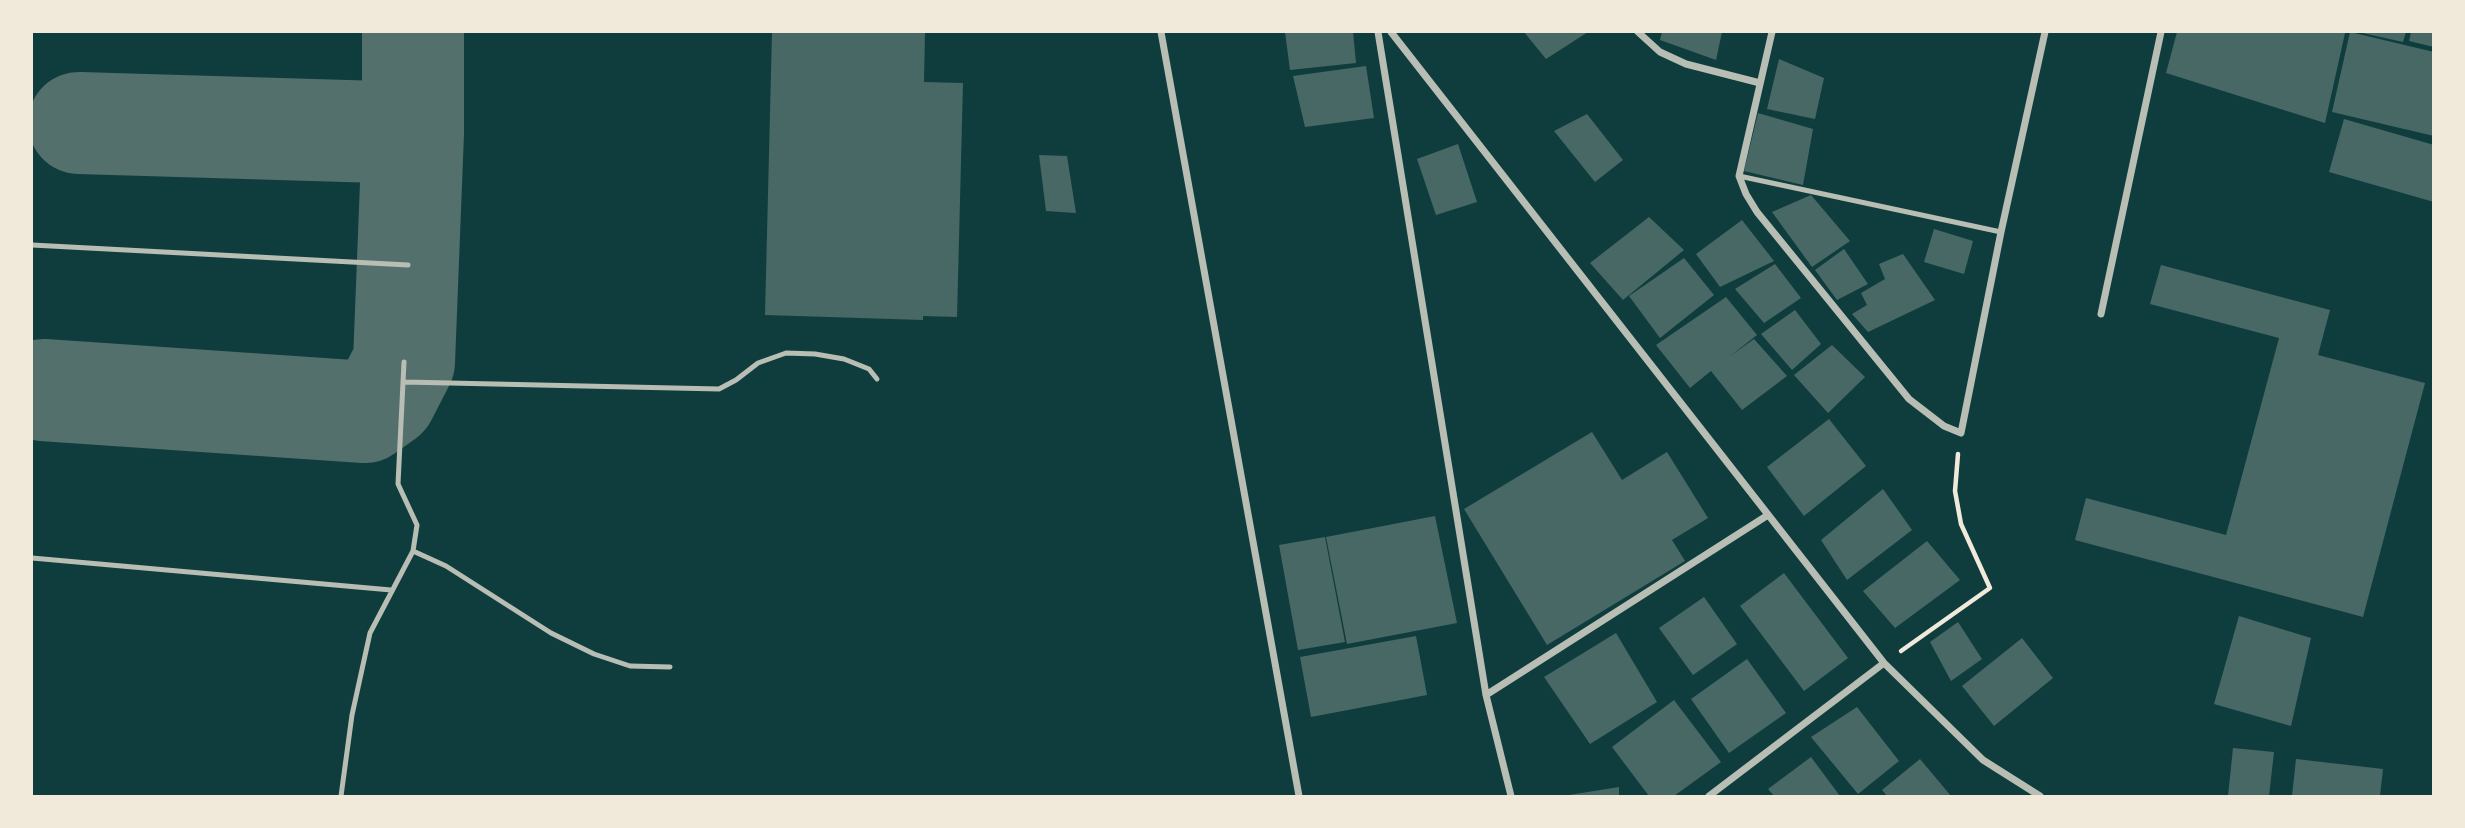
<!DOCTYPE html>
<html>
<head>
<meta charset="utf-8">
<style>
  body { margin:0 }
  #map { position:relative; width:2465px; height:828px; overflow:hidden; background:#0f3d3e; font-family:"Asap Condensed",sans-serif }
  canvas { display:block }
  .frame { position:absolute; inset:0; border:33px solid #f1e9da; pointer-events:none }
</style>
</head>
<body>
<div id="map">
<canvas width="2465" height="828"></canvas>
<div class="frame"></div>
</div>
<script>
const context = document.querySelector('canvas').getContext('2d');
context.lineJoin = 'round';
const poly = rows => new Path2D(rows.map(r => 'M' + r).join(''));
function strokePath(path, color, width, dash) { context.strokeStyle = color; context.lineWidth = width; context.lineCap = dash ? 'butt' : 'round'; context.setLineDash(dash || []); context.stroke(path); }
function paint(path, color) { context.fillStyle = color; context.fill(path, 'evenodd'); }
const taxiway = poly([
  [79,123,413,133],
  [43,390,365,412,386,397,404,362,413,133,413,32]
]);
const building = poly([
  [772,32,925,32,924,82,963,83,957,317,923,316,923,320,765,315],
  [1285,32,1353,32,1356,63,1290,70],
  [1524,32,1588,32,1546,59],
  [1662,32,1722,32,1716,60,1660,40],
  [2177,32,2345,33,2325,123,2166,73],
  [2350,32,2434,52,2434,136,2332,112],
  [2358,32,2406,32,2403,42],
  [2411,32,2434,32,2434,47,2409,41],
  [1779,59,1824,78,1815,119,1767,109],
  [1366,66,1374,118,1305,127,1293,76],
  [1758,113,1813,129,1803,185,1744,171],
  [1587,114,1623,160,1595,182,1554,131],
  [2344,119,2434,145,2434,202,2329,172],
  [1458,144,1477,202,1436,215,1417,159],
  [1039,155,1067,156,1076,213,1046,211],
  [1811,195,1850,241,1812,267,1772,212],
  [1649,217,1684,250,1623,300,1590,263],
  [1742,220,1774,261,1720,287,1696,254],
  [1934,229,1973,241,1964,274,1924,262],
  [1844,249,1868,284,1837,300,1815,270],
  [1903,254,1935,300,1868,332,1852,314,1867,305,1861,293,1885,279,1879,264],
  [1684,258,1714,295,1660,338,1629,296],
  [1775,264,1801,298,1764,323,1735,289],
  [2161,265,2330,310,2318,355,2425,383,2363,617,2075,540,2086,498,2226,535,2279,338,2150,304],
  [1726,297,1757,335,1729,357,1754,339,1787,376,1742,410,1711,371,1690,388,1656,345],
  [1795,310,1821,344,1792,370,1761,334],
  [1832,345,1865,377,1828,413,1794,375],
  [1829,419,1866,466,1804,516,1767,467],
  [1592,432,1622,480,1667,452,1708,518,1672,540,1685,561,1547,645,1464,509],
  [1883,489,1912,530,1847,580,1821,540],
  [1435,516,1457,623,1347,644,1326,537],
  [1325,537,1345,642,1298,650,1279,545],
  [1927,541,1960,580,1895,628,1863,591],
  [1784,573,1848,658,1804,691,1740,606],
  [1704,597,1737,644,1693,675,1659,628],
  [2239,616,2311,638,2291,726,2214,704],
  [1958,622,1982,659,1951,681,1930,642],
  [1616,633,1657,702,1590,744,1544,677],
  [1416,636,1427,695,1311,717,1300,657],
  [2022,638,2053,678,1994,726,1962,686],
  [1747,659,1786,713,1729,753,1691,699],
  [1674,700,1721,762,1674,796,1649,796,1612,747],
  [1857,707,1899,761,1858,794,1811,737],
  [2233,748,2274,752,2269,796,2228,796],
  [1811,757,1840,796,1774,796,1768,789],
  [1920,759,1951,796,1887,796,1882,790],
  [2296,759,2383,769,2380,796,2292,796],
  [1619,787,1619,796,1569,796,1569,795]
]);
const path = poly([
  [1901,651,1990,588,1961,524,1955,491,1958,454]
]);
const service = poly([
  [1739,176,2001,232],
  [32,245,408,265],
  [404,382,719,389,736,380,758,363,786,353,815,354,844,359,869,369,877,379],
  [413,551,446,566,551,633,594,654,630,666,670,667],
  [32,558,391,590],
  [341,796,352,715,370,633,413,551,417,525,398,484,404,362]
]);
const minor = poly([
  [1161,32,1299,796],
  [1378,32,1486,695,1511,796],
  [1391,32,1884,663,1983,760,2040,796],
  [1638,32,1660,52,1686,64,1760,83],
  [1772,32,1739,176,1746,194,1757,212,1909,399,1944,426,1961,433,2001,232,2045,32],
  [2101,314,2161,32],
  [1486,695,1768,515],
  [1709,796,1884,663]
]);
strokePath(taxiway, '#53706d', 102);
paint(building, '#486865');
strokePath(path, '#f1e9da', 4.5);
strokePath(service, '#b8beb3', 5);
strokePath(minor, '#b8beb3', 7);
</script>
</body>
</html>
